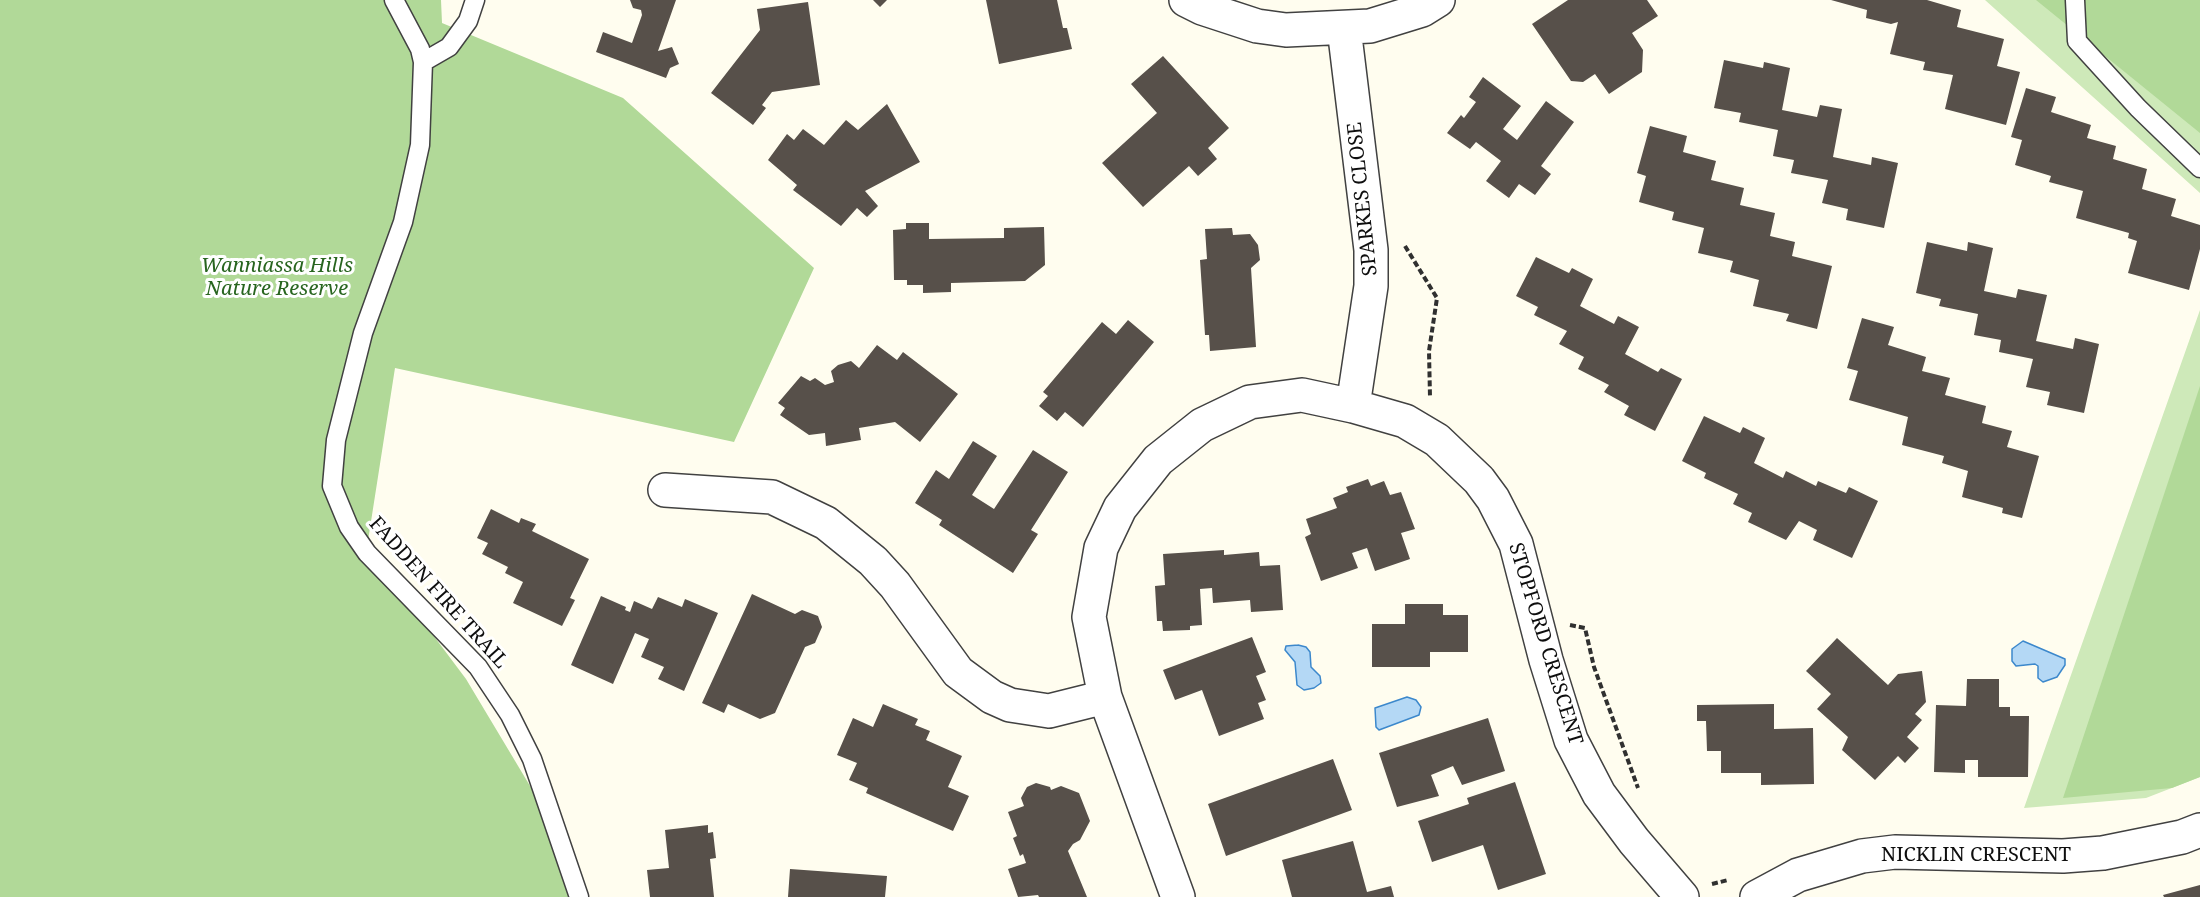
<!DOCTYPE html>
<html>
<head>
<meta charset="utf-8">
<style>
  body { margin:0 }
  canvas { display:block; background:#fffdef }
</style>
</head>
<body>
<canvas width="2200" height="897"></canvas>
<script>
const context = document.querySelector('canvas').getContext('2d');
context.lineJoin = 'round';
function paint(path, color) { context.fillStyle = color; context.fill(path, 'evenodd'); }
const poly = rows => new Path2D(rows.map(r => 'M' + r).join(''));
function strokePath(path, color, width, dash) { context.strokeStyle = color; context.lineWidth = width; context.lineCap = dash ? 'butt' : 'round'; context.setLineDash(dash || []); context.stroke(path); }
function write(font, color, halo, rows, align = 'center') {
  context.font = font + ' "Noto Serif",serif'; context.lineWidth = 6; context.setLineDash([]); context.textBaseline = 'middle'; context.strokeStyle = halo; context.fillStyle = color; for (const [text, x, y, turn = 0] of rows) {
    context.save(); context.translate(x, y); context.rotate((+turn || 0) * Math.PI / 180); context.textAlign = isNaN(turn) ? turn : align; if (halo) context.strokeText(text, 0, 0); context.fillText(text, 0, 0); context.restore();
  }
}
const green = poly([
  [1985,0,2200,0,2200,193],
  [2200,310,2200,777,2146,798,2024,808]
]);
const forest = poly([
  [0,0,441,0,442,23,623,98,814,268,734,442,395,368,367,547,466,679,557,831,573,897,0,897],
  [2036,0,2200,0,2200,133],
  [2200,386,2200,777,2172,788,2063,798]
]);
const water = poly([
  [2023,641,2065,659,2065,665,2057,677,2043,682,2038,678,2038,666,2035,664,2016,666,2012,661,2012,649,2023,641],
  [1298,645,1306,647,1310,652,1311,667,1320,676,1321,683,1314,688,1304,690,1297,685,1295,662,1285,650,1286,646,1298,645],
  [1407,697,1416,700,1421,707,1419,715,1379,730,1376,727,1375,708,1407,697]
]);
const building = poly([
  [630,0,676,0,658,51,672,47,679,64,670,68,666,78,596,52,603,32,632,43,642,15,641,10,633,8],
  [873,0,887,0,880,7],
  [986,0,1057,0,1063,28,1067,28,1072,49,999,64],
  [1568,0,1647,0,1658,16,1632,33,1643,50,1642,72,1609,94,1595,74,1583,82,1571,81,1532,24],
  [1831,0,1927,0,1961,10,1957,27,2004,39,1997,66,2020,72,2006,125,1945,109,1953,75,1923,70,1925,62,1890,54,1898,22,1891,24,1866,18,1867,10],
  [808,2,820,85,772,92,762,105,766,108,753,125,711,93,760,30,757,9],
  [1163,56,1229,128,1208,148,1217,159,1198,176,1189,166,1143,207,1102,163,1157,113,1131,84],
  [1724,60,1763,68,1764,62,1790,68,1782,110,1817,117,1820,105,1842,109,1833,157,1871,165,1872,157,1898,163,1884,228,1846,220,1848,209,1822,203,1828,180,1791,173,1794,160,1773,156,1778,130,1739,122,1741,113,1714,108],
  [1483,77,1521,106,1503,129,1517,140,1546,101,1574,122,1541,166,1551,174,1535,195,1519,184,1509,198,1486,181,1501,161,1476,142,1470,149,1447,133,1461,115,1464,118,1476,102,1469,97],
  [2026,88,2056,97,2051,112,2091,125,2087,138,2116,146,2113,159,2147,169,2142,189,2176,199,2171,216,2200,225,2200,249,2189,290,2128,273,2137,241,2128,238,2129,233,2076,218,2083,191,2049,182,2051,176,2015,165,2022,140,2011,137],
  [887,104,920,162,865,191,878,206,867,217,857,208,841,226,793,190,797,185,768,160,787,134,794,140,803,129,824,145,846,120,858,130],
  [1650,126,1687,136,1683,152,1716,161,1711,180,1744,188,1740,205,1775,213,1770,236,1795,242,1792,256,1832,266,1817,329,1786,321,1789,314,1753,306,1759,280,1730,272,1733,261,1698,253,1704,228,1672,220,1674,212,1639,202,1646,176,1637,173],
  [906,223,929,223,929,239,1004,238,1004,228,1044,227,1045,265,1025,281,951,283,951,292,923,293,923,285,907,285,907,280,894,280,893,230,906,229],
  [1232,228,1233,235,1250,234,1258,245,1260,260,1251,268,1256,347,1210,351,1209,335,1205,335,1200,260,1207,259,1205,229],
  [1927,242,1967,251,1968,242,1993,248,1984,291,2016,298,2018,289,2047,295,2036,341,2073,349,2075,338,2099,344,2084,413,2047,405,2050,392,2026,387,2033,359,1999,352,2001,340,1974,335,1978,314,1939,306,1941,299,1916,293],
  [1536,257,1569,273,1572,268,1593,279,1580,306,1614,324,1618,316,1639,327,1625,354,1658,372,1661,368,1682,379,1655,431,1624,415,1629,406,1604,392,1609,385,1578,369,1584,357,1559,344,1567,331,1534,315,1538,307,1516,296],
  [1862,318,1894,327,1888,345,1926,357,1922,371,1950,378,1945,395,1986,406,1982,423,2012,431,2007,447,2039,456,2022,518,2002,513,2003,508,1962,497,1968,471,1942,463,1944,456,1902,445,1908,417,1849,400,1858,371,1847,368],
  [1128,320,1154,342,1083,427,1065,412,1057,421,1039,406,1048,396,1043,392,1102,322,1116,334],
  [877,345,897,360,903,352,958,394,920,442,895,422,859,428,861,440,826,446,825,433,809,435,780,415,785,408,778,403,801,376,810,381,815,378,825,385,834,382,831,371,838,365,851,361,859,368],
  [1704,416,1740,433,1743,427,1765,438,1754,463,1783,478,1786,471,1816,486,1818,481,1846,493,1849,487,1878,501,1852,558,1813,540,1817,530,1799,521,1786,540,1748,522,1752,513,1733,504,1738,494,1704,478,1706,473,1682,461],
  [973,441,997,456,972,495,994,509,1033,450,1068,472,1031,530,1038,534,1013,573,939,525,942,520,915,503,936,470,949,479],
  [1368,479,1371,486,1384,481,1390,495,1401,492,1415,529,1401,533,1410,559,1375,571,1367,548,1352,553,1358,568,1321,581,1305,537,1311,534,1306,519,1337,508,1333,498,1348,492,1346,487],
  [491,509,519,523,521,518,536,524,532,531,589,559,570,598,575,600,562,626,513,603,523,582,505,573,508,567,482,554,488,543,477,538],
  [1224,550,1224,555,1259,552,1260,566,1280,565,1283,610,1251,612,1250,600,1213,603,1212,588,1200,589,1202,625,1190,626,1190,630,1163,631,1162,621,1157,621,1155,586,1165,585,1163,554],
  [752,594,795,614,802,610,818,616,822,627,815,643,805,647,775,713,760,719,728,704,724,713,702,703],
  [601,596,626,607,625,610,630,612,634,601,652,609,658,597,682,607,685,599,718,613,684,691,658,679,664,667,641,657,649,639,635,633,613,684,571,665],
  [1405,604,1443,604,1443,615,1468,615,1468,652,1430,652,1430,667,1372,667,1372,624,1405,624],
  [1252,637,1266,672,1256,676,1266,700,1258,703,1264,719,1219,736,1202,690,1175,700,1163,670],
  [1837,638,1888,685,1898,674,1922,671,1926,702,1915,714,1922,720,1907,737,1919,748,1905,763,1898,756,1875,780,1842,750,1848,737,1817,709,1831,694,1806,671],
  [1967,679,1999,679,1999,707,2010,707,2010,716,2029,716,2028,777,1978,777,1978,760,1965,760,1965,773,1934,772,1936,705,1966,706],
  [883,704,918,719,915,725,930,731,926,740,962,756,948,787,969,796,953,831,866,793,868,788,849,780,857,763,837,755,853,718,873,727],
  [1774,704,1774,729,1813,728,1814,784,1761,785,1761,773,1721,773,1721,751,1707,751,1706,721,1697,721,1697,705],
  [1488,718,1505,771,1462,785,1453,766,1431,775,1439,796,1397,807,1379,753],
  [1333,759,1352,810,1226,856,1208,804],
  [1515,782,1546,874,1498,890,1483,845,1432,862,1418,821,1469,804,1467,798],
  [1036,783,1050,787,1051,790,1061,786,1079,793,1090,821,1080,840,1073,844,1068,851,1087,897,1039,897,1038,895,1018,897,1008,869,1026,863,1023,854,1020,856,1013,838,1017,836,1008,812,1024,806,1021,798,1027,787],
  [708,825,708,833,713,832,716,858,710,859,714,897,650,897,647,870,669,868,665,830],
  [1353,841,1367,892,1391,886,1394,897,1292,897,1282,860],
  [790,869,887,876,885,897,788,897],
  [2200,885,2200,897,2164,897,2163,895]
]);
const path = poly([
  [1405,246,1437,298,1429,351,1430,397],
  [1570,625,1585,628,1594,667,1638,788],
  [1712,884,1728,880]
]);
const service = poly([
  [394,0,420,49,423,62,420,145,403,222,363,333,336,440,332,486,349,527,367,553,478,667,510,715,532,759,579,897],
  [2075,0,2077,41,2138,108,2200,168],
  [423,62,449,47,468,21,475,0]
]);
const minor = poly([
  [1186,0,1202,8,1257,26,1286,30,1370,26,1422,10,1438,0],
  [1344,28,1371,250,1371,286,1353,406],
  [665,490,772,497,826,523,873,561,895,585,958,672,992,697,1010,705,1049,711,1105,697],
  [1178,897,1105,697,1089,617,1101,548,1120,508,1158,460,1202,425,1250,402,1302,395,1353,406,1405,421,1437,440,1479,480,1493,499,1516,544,1546,660,1571,740,1599,794,1634,841,1682,897],
  [1757,897,1798,875,1862,856,1895,852,2063,856,2103,853,2182,837,2200,830]
]);
const streetNames = [
  ["SPARKES CLOSE",1363,199,-96],
  ["FADDEN FIRE TRAIL",438,593,48],
  ["STOPFORD CRESCENT",1545,644,73],
  ["NICKLIN CRESCENT",1976,855]
];
const parkNames = [
  ["Wanniassa Hills",277,266],
  ["Nature Reserve",277,289]
];
paint(green, '#cee9b9');
paint(forest, '#b1d998');
paint(water, '#b4d8f5');
strokePath(water, '#3c88cc', 1.5);
paint(building, '#57504a');
strokePath(service, '#414141', 21);
strokePath(minor, '#414141', 36);
strokePath(path, '#303030', 4, [6, 3]);
strokePath(service, '#fff', 18);
strokePath(minor, '#fff', 33);
write('20px', '#0e0e0e', '#fff', streetNames);
write('italic 20px', '#28651f', '#fff', parkNames);
</script>
</body>
</html>
